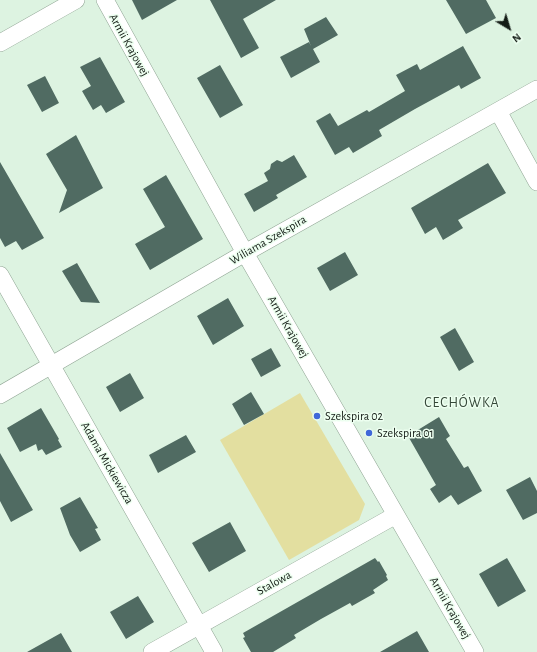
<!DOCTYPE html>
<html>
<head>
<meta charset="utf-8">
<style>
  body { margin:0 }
  #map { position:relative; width:537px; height:652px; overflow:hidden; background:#ddf3e1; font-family:"Alegreya Sans",sans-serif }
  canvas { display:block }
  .north { position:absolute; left:489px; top:8px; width:40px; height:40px; -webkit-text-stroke:3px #edfff0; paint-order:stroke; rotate:142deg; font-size:11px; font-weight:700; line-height:16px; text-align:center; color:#131b15 }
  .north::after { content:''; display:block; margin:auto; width:14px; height:18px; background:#131b15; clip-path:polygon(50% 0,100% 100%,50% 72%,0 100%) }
</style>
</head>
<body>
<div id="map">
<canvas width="537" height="652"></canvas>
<div class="north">N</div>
</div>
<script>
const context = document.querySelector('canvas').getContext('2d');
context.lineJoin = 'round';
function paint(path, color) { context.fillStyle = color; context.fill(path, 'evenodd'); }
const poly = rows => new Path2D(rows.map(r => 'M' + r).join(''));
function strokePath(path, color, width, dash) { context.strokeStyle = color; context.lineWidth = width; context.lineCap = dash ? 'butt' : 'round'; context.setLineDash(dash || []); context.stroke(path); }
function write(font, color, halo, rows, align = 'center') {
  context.font = font + ' "Alegreya Sans",sans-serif'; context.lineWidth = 3; context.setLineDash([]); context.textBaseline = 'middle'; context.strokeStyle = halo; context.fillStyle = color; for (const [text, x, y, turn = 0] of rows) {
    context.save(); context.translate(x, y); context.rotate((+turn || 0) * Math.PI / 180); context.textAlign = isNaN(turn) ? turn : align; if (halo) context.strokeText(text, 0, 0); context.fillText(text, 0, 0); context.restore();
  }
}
const green = poly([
  [300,393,365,504,359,520,289,560,220,440]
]);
const building = poly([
  [132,0,177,0,142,20],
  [210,0,276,0,243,19,259,48,241,58],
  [446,0,486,0,496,18,466,34],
  [326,17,338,35,313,49,320,62,291,78,280,57,309,42,311,46,304,29],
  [463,46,481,78,461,89,459,85,415,109,379,130,382,136,353,153,349,147,335,155,316,121,330,113,338,126,367,110,369,112,405,91,396,75,417,64,420,70],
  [100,57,125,102,106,113,101,105,93,110,82,91,91,86,80,67],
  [220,65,243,105,220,118,197,78],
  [45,76,59,103,42,112,27,85],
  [76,135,103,188,59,213,67,190,46,154],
  [294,155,307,177,276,195,278,198,254,212,244,194,268,181,264,173,270,169,271,164,277,160,282,162],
  [0,162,44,238,22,250,16,241,5,247,0,238],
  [488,163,506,193,458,220,463,228,443,240,436,227,425,234,411,208],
  [166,175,203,239,150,270,135,244,165,227,143,189],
  [345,252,358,275,330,291,317,268],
  [77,263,100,303,81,302,62,271],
  [228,298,244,326,213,345,197,316],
  [455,328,474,362,459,371,440,337],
  [271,348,281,366,261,377,251,359],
  [130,373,144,398,120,412,106,387],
  [251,392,264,414,244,425,232,404],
  [41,408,59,439,58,440,62,447,46,455,42,449,38,451,36,444,20,452,7,428],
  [439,417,450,436,446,439,464,468,468,466,482,491,458,505,451,495,439,503,430,489,436,485,408,436],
  [186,435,196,452,158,473,149,455],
  [0,453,33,510,11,522,0,501],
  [530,477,537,491,537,513,523,520,506,490],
  [80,497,98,528,95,529,101,540,80,552,70,535,60,508],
  [230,522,246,551,209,572,192,543],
  [375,558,378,562,379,561,387,575,386,576,388,580,373,590,375,593,352,606,350,603,321,619,294,635,296,638,273,652,251,652,243,638,245,637,243,633],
  [507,558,526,591,498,607,479,574],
  [138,596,154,622,126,639,110,612],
  [417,631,429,652,380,652],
  [61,633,72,652,27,652]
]);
const street = poly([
  [105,0,245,253,475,652],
  [0,43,76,0],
  [498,111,537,182],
  [0,275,214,652],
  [0,395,245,253,537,89],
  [152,652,396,515]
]);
const markers = [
  [317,416,4,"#3f68d9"],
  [369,433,4,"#3f68d9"]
];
const streetNames = [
  ["Armii Krajowej",129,45,61],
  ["Wiliama Szekspira",268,240,-30],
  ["Armii Krajowej",288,327,60],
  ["Adama Mickiewicza",107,463,60],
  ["Stalowa",274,583,-29],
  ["Armii Krajowej",450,608,60]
];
const poiNames = [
  ["Szekspira 02",325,416],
  ["Szekspira 01",377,433]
];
const quarterNames = [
  ["CECHÓWKA",462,403]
];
paint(green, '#e3dfa0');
paint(building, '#506b62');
strokePath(street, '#8fa493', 18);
strokePath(street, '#fff', 17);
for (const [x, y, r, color] of markers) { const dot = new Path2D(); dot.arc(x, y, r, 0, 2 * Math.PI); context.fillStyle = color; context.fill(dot); strokePath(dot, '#edfff0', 1.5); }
write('12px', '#131b15', '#edfff0', streetNames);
write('12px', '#131b15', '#edfff0', poiNames, 'left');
context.letterSpacing = '1px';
write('14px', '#364839', '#edfff0', quarterNames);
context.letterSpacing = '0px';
</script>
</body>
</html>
